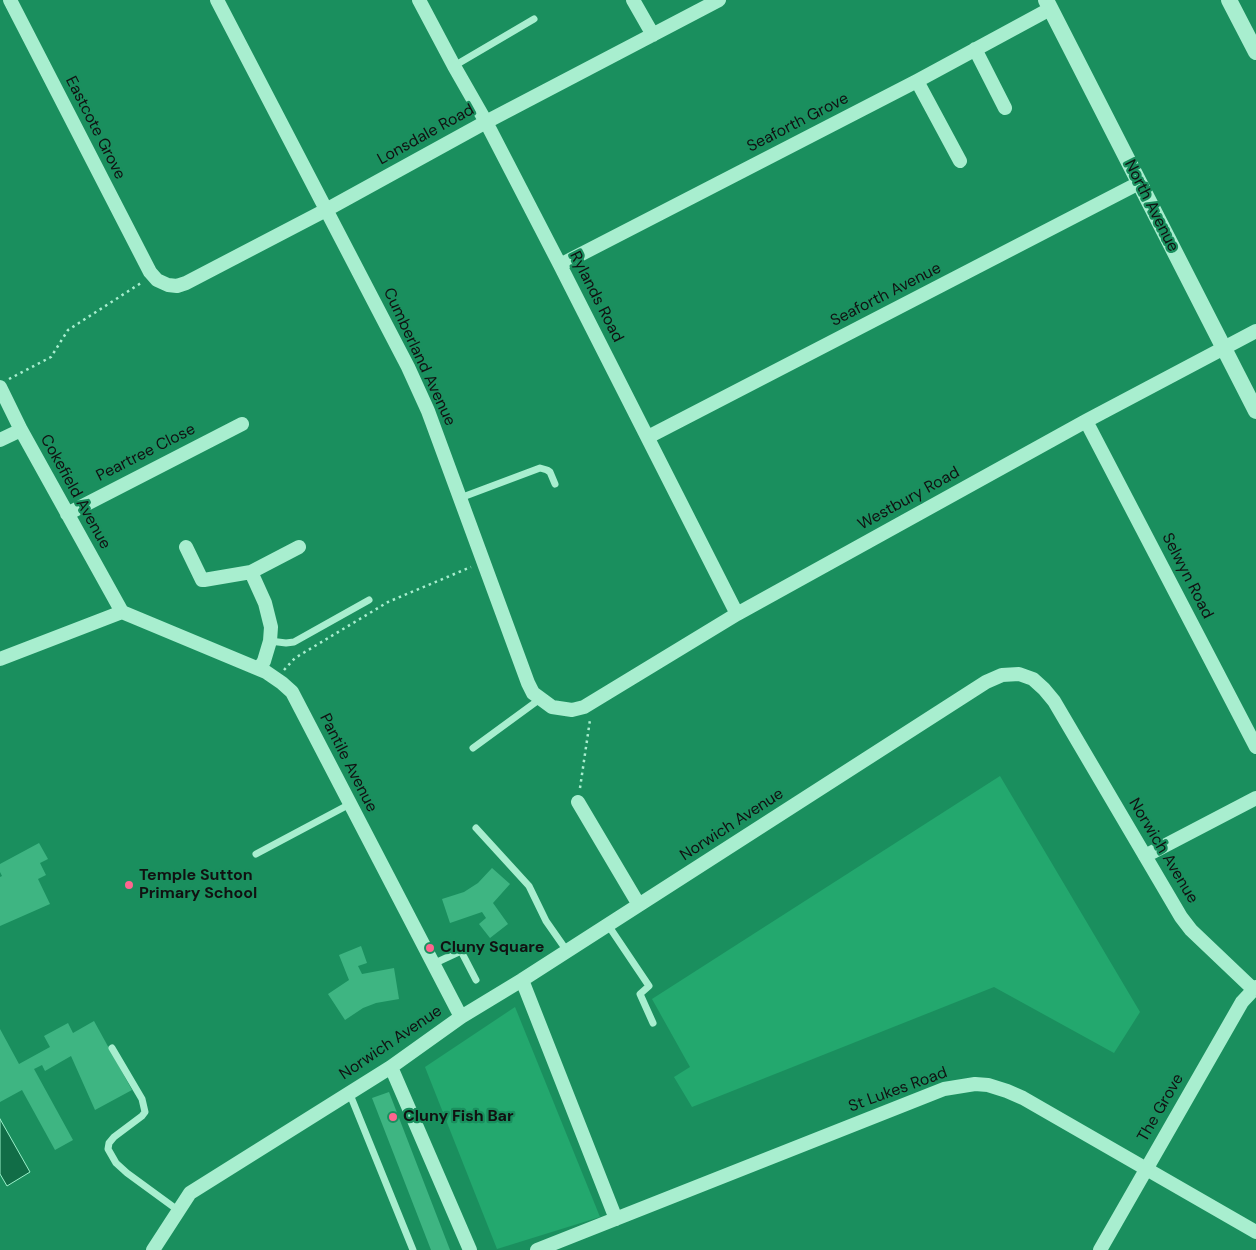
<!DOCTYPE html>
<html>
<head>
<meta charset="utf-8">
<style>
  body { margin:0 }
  canvas { display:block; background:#1a8f5e }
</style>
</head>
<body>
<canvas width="1256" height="1250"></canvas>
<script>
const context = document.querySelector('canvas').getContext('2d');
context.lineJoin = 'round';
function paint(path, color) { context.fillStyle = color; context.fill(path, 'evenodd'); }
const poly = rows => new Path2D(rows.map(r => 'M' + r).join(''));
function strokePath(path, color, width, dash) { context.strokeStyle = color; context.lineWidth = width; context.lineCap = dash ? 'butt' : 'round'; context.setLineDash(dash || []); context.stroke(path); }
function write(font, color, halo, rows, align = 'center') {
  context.font = font + ' "DM Sans",sans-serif'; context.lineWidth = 4.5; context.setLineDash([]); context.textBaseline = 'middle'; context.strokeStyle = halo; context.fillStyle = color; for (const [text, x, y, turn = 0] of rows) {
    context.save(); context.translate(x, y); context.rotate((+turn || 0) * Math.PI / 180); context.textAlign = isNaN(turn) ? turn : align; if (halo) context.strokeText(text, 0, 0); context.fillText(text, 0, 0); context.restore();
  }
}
const green = poly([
  [1000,776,1140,1012,1114,1053,994,987,692,1107,674,1077,690,1067,652,999],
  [515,1007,600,1217,497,1249,425,1067]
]);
const water = poly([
  [0,1119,30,1172,7,1186,0,1174,0,1119]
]);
const building = poly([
  [39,843,48,859,40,863,46,875,38,879,50,904,0,926,0,877,2,876,0,872,0,864],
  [492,868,510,884,493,903,508,924,490,938,479,924,486,918,482,912,450,923,442,899,464,892,478,883],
  [361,946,367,963,358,966,362,974,394,968,399,999,376,1003,363,1008,345,1020,328,994,349,980,339,955],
  [94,1021,132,1090,95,1110,71,1056,45,1071,42,1065,34,1069,73,1140,55,1150,22,1090,0,1102,0,1029,19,1064,50,1047,44,1036,68,1023,73,1033],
  [389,1092,450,1250,431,1250,372,1098]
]);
const path = poly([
  [9,379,51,357,68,330,141,283],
  [284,670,295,658,388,602,471,567],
  [580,788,590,720]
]);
const service = poly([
  [454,66,534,19],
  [460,498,540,468,547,470,550,472,555,484],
  [270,641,286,643,294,642,369,600],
  [473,748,540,699],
  [476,828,529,886,546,921,567,951],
  [256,854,350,804],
  [608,925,649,986,640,994,653,1023],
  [433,964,461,951,476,980],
  [112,1048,142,1099,145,1112,142,1116,114,1137,109,1143,108,1149,116,1163,127,1173,179,1211],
  [349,1092,413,1250]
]);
const minor = poly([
  [10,0,150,272,157,280,168,285,177,286,186,283,326,210,486,122,719,0],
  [217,0,408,367,428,411,528,683,533,693,552,707,572,710,584,707,737,614,1086,421,1256,331],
  [419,0,454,66,486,122,560,265,737,614],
  [633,0,653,35],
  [975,49,1005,108],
  [917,81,960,161],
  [560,265,917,81,1050,9],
  [0,387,21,430,122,612],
  [1086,421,1256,747],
  [648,437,1139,183],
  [0,440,21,430],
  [67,514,242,424],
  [186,547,202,580,204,580,251,572,299,547],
  [251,572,265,603,271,627,270,641,264,661,259,669],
  [122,612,266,672,282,683,292,692,461,1017],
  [0,659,122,612],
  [578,802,639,905],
  [1145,856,1256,798],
  [522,980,616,1219],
  [391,1067,470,1250],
  [153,1250,190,1193,391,1067,461,1017,522,980,986,682,1002,675,1019,674,1033,679,1044,689,1054,701,1181,917,1191,930,1253,989],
  [537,1250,944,1089,975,1084,988,1085,1007,1091,1023,1098,1256,1232],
  [1100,1250,1242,1002,1256,987]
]);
const tertiary = poly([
  [1046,0,1256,411],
  [1229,0,1256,52]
]);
const markers = [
  [129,885,5,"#ff658f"],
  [430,948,5,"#ff658f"],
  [393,1117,5,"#ff658f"]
];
const streetNames = [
  ["Seaforth Grove",798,123,-27],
  ["Eastcote Grove",95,128,63],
  ["Lonsdale Road",426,135,-29],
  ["North Avenue",1151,206,63],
  ["Seaforth Avenue",886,295,-27],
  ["Rylands Road",596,297,63],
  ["Cumberland Avenue",419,357,65],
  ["Peartree Close",146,453,-27],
  ["Cokefield Avenue",75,492,61],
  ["Westbury Road",909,499,-29],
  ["Selwyn Road",1187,576,63],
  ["Pantile Avenue",348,763,63],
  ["Norwich Avenue",732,825,-33],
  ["Norwich Avenue",1163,851,59],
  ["Norwich Avenue",391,1043,-34],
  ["St Lukes Road",898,1090,-20],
  ["The Grove",1161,1108,-60]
];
const poiNames = [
  ["Temple Sutton",139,876],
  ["Primary School",139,894],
  ["Cluny Square",440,948],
  ["Cluny Fish Bar",403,1117]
];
paint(green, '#23a86e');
paint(water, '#116d47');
strokePath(water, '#9af1ca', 1);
paint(building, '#3eb582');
strokePath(path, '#a8eecf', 2.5, [2.5, 4]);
strokePath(service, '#a8eecf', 7);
strokePath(minor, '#a8eecf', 14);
strokePath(tertiary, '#a8eecf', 16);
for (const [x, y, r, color] of markers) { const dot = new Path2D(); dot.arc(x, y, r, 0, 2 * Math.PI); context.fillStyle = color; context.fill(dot); strokePath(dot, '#1a8f5e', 2); }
write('16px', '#111', '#1a8f5e', streetNames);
write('bold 16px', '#111', '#1a8f5e', poiNames, 'left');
</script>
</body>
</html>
